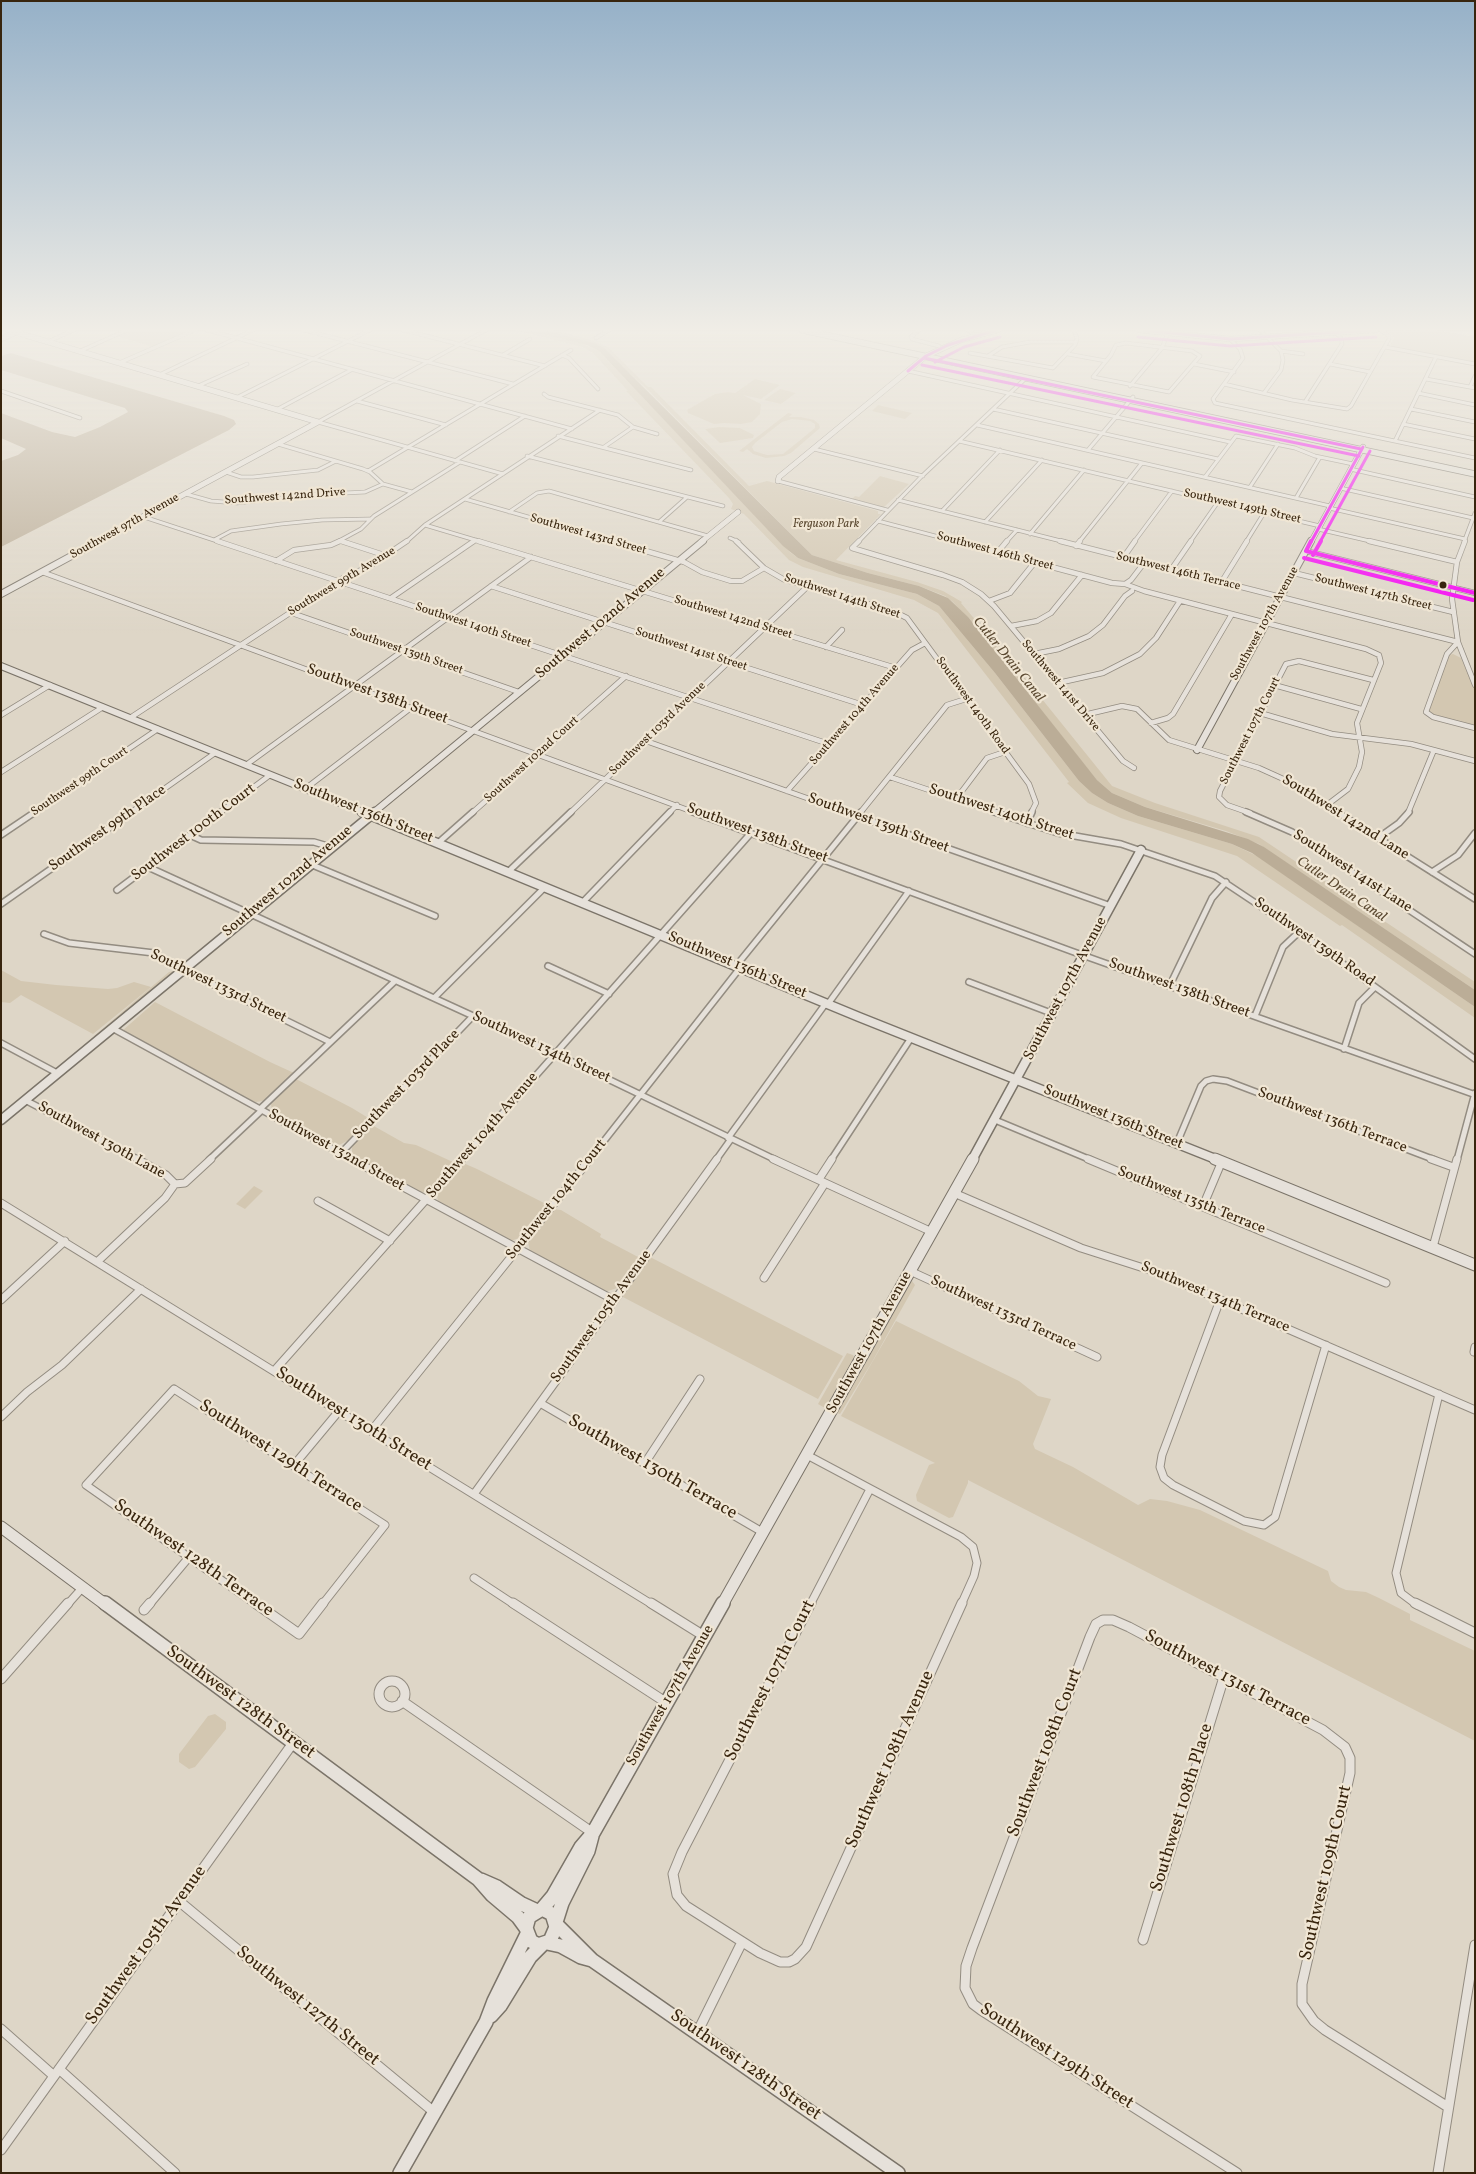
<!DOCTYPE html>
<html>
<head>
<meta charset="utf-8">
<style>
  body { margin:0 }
  #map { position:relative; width:1476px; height:2174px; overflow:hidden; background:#ded6c7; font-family:Vollkorn,serif }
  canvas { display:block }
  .frame { position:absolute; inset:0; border:2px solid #38250e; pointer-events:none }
</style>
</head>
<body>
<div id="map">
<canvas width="1476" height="2174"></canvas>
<div class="frame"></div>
</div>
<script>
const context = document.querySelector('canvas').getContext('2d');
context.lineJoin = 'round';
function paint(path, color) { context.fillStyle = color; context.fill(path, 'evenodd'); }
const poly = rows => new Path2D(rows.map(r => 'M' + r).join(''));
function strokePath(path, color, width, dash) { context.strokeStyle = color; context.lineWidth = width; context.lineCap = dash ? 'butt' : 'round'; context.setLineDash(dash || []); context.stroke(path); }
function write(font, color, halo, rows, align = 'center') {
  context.font = font + ' Vollkorn,serif'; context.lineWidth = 4.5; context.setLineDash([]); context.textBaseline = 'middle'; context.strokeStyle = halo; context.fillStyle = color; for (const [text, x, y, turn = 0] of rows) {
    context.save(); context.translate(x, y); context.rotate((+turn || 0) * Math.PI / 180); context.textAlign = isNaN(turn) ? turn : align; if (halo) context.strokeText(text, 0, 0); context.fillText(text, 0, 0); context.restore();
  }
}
const green = poly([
  [129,330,193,330,153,347,116,336],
  [515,330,525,330,581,343,599,351,791,553,798,558,839,574,917,594,939,606,995,673,1079,781,1092,793,1108,803,1138,816,1232,844,1259,857,1475,1007,1475,1018,1342,925,1340,926,1237,856,1121,818,1088,803,1067,783,1069,782,938,613,914,600,803,567,789,560,744,514,731,509,733,504,729,498,626,391,628,391,593,353,582,347],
  [542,330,553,330,589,339,608,347,648,387,651,387,749,486,767,481,878,511,878,514,881,514,836,560,917,582,943,591,962,602,961,603,994,642,996,642,1112,786,1155,803,1259,837,1475,982,1475,990,1259,844,1226,831,1145,807,1112,793,1097,780,1078,757,983,636,953,602,945,596,919,586,868,573,812,555,648,390,598,345],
  [1436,330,1475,337,1475,362,1392,347,1390,345,1394,338,1387,331],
  [755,379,780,385,761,399,743,395,761,404,760,414,752,422,741,424,724,423,714,424,688,413,687,410,715,394,728,392,735,393],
  [780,389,796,393,781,404,764,400],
  [878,405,912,413,905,419,872,411],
  [788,413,792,414,789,417,801,417,814,420,819,424,820,428,791,453,784,456,766,458,753,454,747,449,743,452,739,451],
  [792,419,810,421,815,424,815,428,783,454,767,455,754,451,752,447,755,443,782,422],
  [719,427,740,428,754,435,753,438,720,443,705,429],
  [880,476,909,484,883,508,852,499,855,496,859,497],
  [1453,654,1461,658,1475,689,1475,727,1431,714,1428,711,1447,659,1449,655],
  [1,970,21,981,56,985,108,989,117,988,134,982,151,987,93,1034,21,995,10,1003,1,1002],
  [173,971,171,975,98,1036,94,1036,169,972],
  [155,1002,270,1062,294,1073,263,1101,256,1102,247,1099,122,1031],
  [296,1079,352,1108,370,1119,349,1140,339,1145,331,1143,283,1117,272,1111,271,1104],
  [372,1125,404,1143,416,1145,455,1163,432,1188,421,1193,352,1156,352,1148,354,1144],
  [463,1163,477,1169,548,1205,524,1236,511,1241,504,1238,438,1203,437,1193],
  [254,1186,263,1191,245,1209,236,1204],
  [553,1209,561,1210,601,1234,600,1237,640,1258,617,1288,608,1291,601,1290,530,1251,528,1242],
  [650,1257,843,1356,818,1399,621,1296],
  [912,1281,915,1285,872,1362,840,1414,836,1413,904,1291],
  [896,1321,1019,1381,1038,1396,1051,1399,1033,1444,1035,1449,1073,1467,1138,1505,1150,1499,1167,1501,1200,1510,1328,1571,1331,1581,1339,1587,1346,1590,1366,1592,1379,1598,1410,1614,1410,1620,1475,1651,1475,1741,968,1480,968,1483,953,1517,949,1518,917,1501,916,1495,929,1465,935,1463,841,1416],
  [847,1353,853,1355,855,1359,827,1408,825,1408,818,1404],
  [215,1714,226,1722,226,1729,195,1767,189,1769,179,1762,179,1754,208,1716]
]);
const water = poly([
  [525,330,542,330,594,343,604,348,812,555,868,573,919,586,948,598,968,617,1097,780,1112,793,1145,807,1248,839,1264,847,1475,990,1475,1007,1252,853,1232,844,1138,816,1108,803,1092,793,1079,781,995,673,939,606,917,594,839,574,798,558,783,546,599,351,587,345],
  [11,353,224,416,234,420,236,424,229,430,1,547,1,461,18,455,26,449,1,438,1,413,52,432,75,437,100,427,128,412,125,408,1,370,1,356]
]);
const streetFar4 = poly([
  [207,330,572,429],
  [304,330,513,384],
  [403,330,545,366],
  [919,330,911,337,912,339,939,346],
  [968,330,975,335],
  [1260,330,1281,351,1283,360,1281,370,1264,393],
  [596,338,609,330],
  [1230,339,1240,349,1243,358,1213,399,1215,403,1475,458],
  [47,342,74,330],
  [1126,343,1192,351,1200,356,1169,392,1093,377,1111,355,1116,345,1126,343],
  [1385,347,1475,364],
  [80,351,127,330],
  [1281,351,1303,354],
  [970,353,1053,368,1075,345,1077,339,1074,330],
  [1068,354,1106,361],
  [503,355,530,339],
  [562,355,569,358,598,389],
  [988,356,1002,347,1030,342,1076,342],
  [119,363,195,330],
  [1194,364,1234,372],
  [1330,364,1370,372],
  [908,371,1230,442],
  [159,375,253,330],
  [1426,379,1475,388],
  [1224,384,1292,400,1347,409,1351,406,1389,339,1389,336,1381,330],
  [198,386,247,364],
  [1130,386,1162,348,1168,332],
  [1470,387,1475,376],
  [1,391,80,418],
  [1418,393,1475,405],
  [544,394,548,397,618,415,633,427,657,434],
  [236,398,370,330],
  [357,401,446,425],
  [1305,402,1342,344,1341,338,1334,331],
  [993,409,1218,459],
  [1411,409,1475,422],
  [276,410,351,370],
  [318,422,503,474],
  [318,422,486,330],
  [1403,424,1475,439],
  [977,425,1330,506],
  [558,436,691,470],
  [959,441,1320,526],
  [1395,441,1436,357],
  [278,444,363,469,370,472,383,484,412,492],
  [604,447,633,427],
  [814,449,923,476],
  [1088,450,1133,397],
  [527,456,723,506],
  [455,461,525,416],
  [1350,469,1475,497],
  [368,471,571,350],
  [226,472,241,477,253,477,318,470,336,461],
  [1205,477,1236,436,1295,448,1315,456,1353,464],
  [778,481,887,510],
  [1250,487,1278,444],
  [1340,488,1473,518],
  [186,494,211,501,237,503,306,495,365,492,383,484],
  [1296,498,1320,457],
  [465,499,616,542],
  [898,500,1065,542],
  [1329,508,1465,539],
  [942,511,1000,450],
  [509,512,537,493,549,491,708,536],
  [144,517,220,542],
  [878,521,958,542],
  [659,522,686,498],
  [985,522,1042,460],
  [425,525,482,542],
  [1318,529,1374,542],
  [1030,534,1084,470],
  [730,538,739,542],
  [214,540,231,531,281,524,322,520,370,519],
  [341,541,345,542],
  [337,542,361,529,374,516,460,462],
  [406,542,425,525,600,410],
  [473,542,476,540],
  [858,542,921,477,1026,378],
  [1006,542,1017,530],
  [1079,542,1142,463],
  [1134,542,1172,491],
  [1190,542,1218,502],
  [1246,542,1264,513],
  [1464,542,1475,513]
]);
const streetFar3 = poly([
  [217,541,829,744],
  [341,541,387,556],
  [478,541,896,668],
  [611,541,684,562,702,572,731,581,742,581,764,568],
  [736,541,764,568,783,579,895,612,907,618,1029,784,1036,803,1031,813],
  [859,541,852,548,943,575,962,582,981,594,994,606,1123,761,1134,768],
  [954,541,1112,583,1125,584,1131,580,1144,563],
  [1060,541,1458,642],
  [1369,541,1457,562],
  [1465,541,1457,562,1452,599,1458,642,1475,685],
  [1076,546,1080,541],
  [1306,551,1475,593],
  [997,553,1007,541],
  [1123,558,1135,541],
  [276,561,294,550,331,545,340,541],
  [1171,570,1191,541],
  [42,572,696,813],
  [1294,573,1453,612],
  [1221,583,1247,541],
  [1125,584,1144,591,1366,649,1379,655,1381,663,1357,723,1362,752,1359,767,1348,789,1327,805],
  [491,586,863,705],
  [391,598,474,541],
  [989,601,1010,593,1035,562],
  [292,613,519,692],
  [1011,626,1037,621,1051,613,1082,575],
  [1458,642,1447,654,1426,712,1433,717,1475,728],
  [826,647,842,630],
  [1034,654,1059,649,1089,636,1103,625,1125,596,1132,591],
  [1058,683,1103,673,1140,654,1156,638,1180,601],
  [1274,685,1361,709],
  [1260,713,1332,734,1411,744,1475,761],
  [1,715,50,685],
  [1084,715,1122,706,1137,709,1169,740,1259,768,1290,782,1339,813],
  [130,718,343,578,370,566,407,541],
  [1151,723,1168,718,1173,714,1232,614],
  [646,741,849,813],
  [246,765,531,557],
  [1,772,103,707],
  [890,777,998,813],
  [305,789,412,707],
  [787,791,912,650,925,643],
  [956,799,987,758,1005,752],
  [34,813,158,729],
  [130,813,215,753],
  [219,813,270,775],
  [472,813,626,676],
  [570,813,807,587],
  [669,813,677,805],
  [860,813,947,705,966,699],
  [1250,813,1227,805,1219,797,1220,791,1286,664,1299,661,1373,680],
  [1408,813,1434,750]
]);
const streetFar2 = poly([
  [693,812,1071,951,1473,1094],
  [845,812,1111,906],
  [994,812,1058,833,1121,844,1215,876,1299,932,1475,1059],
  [1246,812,1292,832,1475,954],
  [1337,812,1475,899],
  [1027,823,1032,812],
  [1,835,35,812],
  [190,835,201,840,314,842,331,847],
  [1378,838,1399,823,1409,812],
  [438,843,473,812],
  [310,864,435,916],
  [148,867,556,1054,776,1160],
  [508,872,571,812],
  [1432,872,1458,855,1475,833],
  [117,890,221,812],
  [582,903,670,812],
  [1,904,132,812],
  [44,934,69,943,154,953,177,967,330,1042],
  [548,966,609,994],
  [736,966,861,812],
  [969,982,1051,1013],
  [1170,985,1212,898,1226,882],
  [434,998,545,887],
  [828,1004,909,891],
  [1255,1016,1283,947,1299,932],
  [112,1028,353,1160],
  [1,1043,57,1073],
  [1344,1049,1359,1003,1375,987],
  [25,1100,139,1160],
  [260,1109,395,981],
  [995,1120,1091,1160],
  [728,1138,826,1003],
  [1177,1143,1201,1086,1206,1081,1213,1079,1227,1081,1435,1160],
  [341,1153,473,1016],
  [209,1160,262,1110],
  [461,1160,751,833],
  [589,1160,740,968],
  [716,1160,731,1139],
  [831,1160,911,1038],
  [1457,1160,1475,1093]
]);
const streetFar1 = poly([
  [137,1159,166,1175,175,1184],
  [351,1159,614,1300],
  [773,1159,932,1232],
  [1088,1159,1386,1283],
  [1431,1159,1453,1167],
  [819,1179,832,1159],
  [175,1184,185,1183,211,1159],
  [954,1193,1081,1248,1156,1272,1475,1410],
  [318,1201,390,1241],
  [1,1203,653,1605],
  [1203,1206,1222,1161],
  [1433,1247,1457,1159],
  [97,1262,165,1198,175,1184],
  [910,1271,1097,1357],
  [764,1278,825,1183],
  [1,1300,65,1241],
  [1220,1300,1162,1455,1160,1467,1164,1478,1173,1485,1244,1521,1264,1525,1275,1517,1326,1345],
  [1474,1352,1475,1347],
  [274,1371,462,1159],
  [540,1403,764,1533],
  [1,1417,27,1392,62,1365,141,1289],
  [371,1431,590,1159],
  [807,1455,961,1537,973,1547,977,1563,974,1576,961,1605],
  [645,1463,700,1379],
  [294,1465,339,1411],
  [474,1494,717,1159],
  [474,1578,515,1605],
  [67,1605,83,1587],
  [149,1605,190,1556],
  [257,1605,86,1485,174,1389,385,1525,322,1605],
  [810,1605,870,1489],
  [1417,1605,1401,1593,1396,1573,1439,1394]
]);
const street = poly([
  [255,1603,299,1634,323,1603],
  [513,1603,667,1703],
  [651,1603,704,1636],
  [811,1603,682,1852,673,1874,677,1895,686,1906,760,1953,780,1962,789,1962,795,1959,806,1947,962,1603],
  [1415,1603,1475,1633],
  [144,1610,150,1603],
  [1,1679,68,1603],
  '379 1694a13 13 0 1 1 26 0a13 13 0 1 1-26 0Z',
  [402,1701,593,1833],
  [180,1902,434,2112],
  [1143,1940,1224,1677],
  [1,2029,54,2076],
  [697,2033,742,1942],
  [59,2069,175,2173],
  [1,2150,293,1743],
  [1237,2173,981,2010,973,2004,965,1988,966,1966,972,1948,1090,1637,1096,1624,1103,1620,1113,1620,1129,1627,1323,1730,1345,1747,1350,1758,1350,1773,1302,1984,1302,2004,1314,2021,1325,2030,1448,2107],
  [1438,2173,1475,1945]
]);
const secondaryFar4 = poly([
  [8,330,318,422],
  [1139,330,1230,339,1376,330],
  [1,339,17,332],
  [778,481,779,477,926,356,961,340,998,330],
  [96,542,318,422],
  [701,542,738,512],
  [1311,542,1363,447]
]);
const secondaryFar3 = poly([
  [1,594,99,541],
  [1,666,365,813],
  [1197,750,1311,541],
  [373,813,703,541]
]);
const secondaryFar2 = poly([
  [362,812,859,1017,1218,1160],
  [1,1120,375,812],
  [972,1160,1141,850]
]);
const secondaryFar1 = poly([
  [1215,1159,1475,1265],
  [1,1527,106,1605],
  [722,1605,973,1159]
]);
const secondary = poly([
  [105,1603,478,1879,492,1895,518,1917,526,1928],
  [481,1880,497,1887,522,1904,537,1911],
  [542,1909,553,1896,581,1847,593,1833,723,1603],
  [542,1909,552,1914,556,1927,550,1941,538,1945,531,1941,526,1928,529,1917,542,1909],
  [556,1922,562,1903,588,1851,592,1836],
  [556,1924,592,1960],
  [547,1943,561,1946,581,1957,592,1960,898,2173],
  [491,2016,500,2006,530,1957,542,1945],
  [400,2173,486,2022,494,2001,527,1934]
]);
const primary = poly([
  [802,330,1475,474]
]);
const bus1Far1 = poly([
  [1144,330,1230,339,1369,330],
  [924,358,1361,449],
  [908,371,926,356,948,345,996,330],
  [1311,542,1363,447]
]);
const bus1 = poly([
  [1306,551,1475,593],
  [1306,551,1311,541]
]);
const bus2Far1 = poly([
  [1138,337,1230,346,1376,337],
  [935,362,964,347,1000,337],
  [922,365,1359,456],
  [1320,542,1370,451]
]);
const bus2 = poly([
  [1313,555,1321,541],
  [1304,558,1473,600]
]);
const markers = [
  [1443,585,4.5,"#38250e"]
];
const farStreetnames = [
  ["Southwest 142nd Drive",285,497,-4],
  ["Southwest 149th Street",1242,507,13],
  ["Southwest 97th Avenue",125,527,-29],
  ["Southwest 143rd Street",588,535,16],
  ["Southwest 146th Street",995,552,15],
  ["Southwest 146th Terrace",1178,572,14],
  ["Southwest 99th Avenue",342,582,-31],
  ["Southwest 147th Street",1373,593,14],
  ["Southwest 144th Street",842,597,18],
  ["Southwest 142nd Street",733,618,17],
  ["Southwest 107th Avenue",1265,624,-61],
  ["Southwest 140th Street",473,626,18],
  ["Southwest 141st Street",691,650,18],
  ["Southwest 139th Street",406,652,19],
  ["Southwest 141st Drive",1060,686,50],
  ["Southwest 140th Road",972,706,54],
  ["Southwest 104th Avenue",855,715,-49],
  ["Southwest 103rd Avenue",658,729,-44],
  ["Southwest 107th Court",1251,731,-63],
  ["Southwest 102nd Court",532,760,-42],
  ["Southwest 99th Court",80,782,-34]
];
const farParknames = [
  ["Ferguson Park",826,525]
];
const farWaternames = [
  ["Cutler Drain Canal",1008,660,51],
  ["Cutler Drain Canal",1341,890,34]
];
const streetNames = [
  ["Southwest 102nd Avenue",601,624,-40],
  ["Southwest 138th Street",377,695,20],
  ["Southwest 136th Street",363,812,22],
  ["Southwest 140th Street",1001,813,18],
  ["Southwest 142nd Lane",1345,818,32],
  ["Southwest 139th Street",878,824,20],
  ["Southwest 99th Place",108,829,-35],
  ["Southwest 100th Court",194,833,-37],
  ["Southwest 138th Street",757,834,20],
  ["Southwest 141st Lane",1352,872,33],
  ["Southwest 102nd Avenue",288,882,-40],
  ["Southwest 139th Road",1314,943,35],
  ["Southwest 136th Street",737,966,23],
  ["Southwest 133rd Street",218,987,26],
  ["Southwest 107th Avenue",1066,989,-62],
  ["Southwest 138th Street",1179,989,20],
  ["Southwest 134th Street",541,1048,25],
  ["Southwest 103rd Place",407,1085,-46],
  ["Southwest 136th Street",1113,1118,22],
  ["Southwest 136th Terrace",1332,1121,21],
  ["Southwest 104th Avenue",483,1136,-49],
  ["Southwest 130th Lane",101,1141,29],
  ["Southwest 132nd Street",336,1151,29],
  ["Southwest 104th Court",557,1200,-51],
  ["Southwest 135th Terrace",1191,1201,22],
  ["Southwest 134th Terrace",1215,1298,23],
  ["Southwest 133rd Terrace",1003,1314,25],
  ["Southwest 105th Avenue",602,1317,-54],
  ["Southwest 107th Avenue",870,1343,-61],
  ["Southwest 107th Avenue",671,1696,-60]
];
const nearStreetnames = [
  ["Southwest 130th Street",353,1420,32],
  ["Southwest 129th Terrace",280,1457,33],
  ["Southwest 130th Terrace",652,1468,30],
  ["Southwest 128th Terrace",193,1559,35],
  ["Southwest 131st Terrace",1227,1679,28],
  ["Southwest 107th Court",771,1681,-63],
  ["Southwest 128th Street",240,1703,36],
  ["Southwest 108th Court",1046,1753,-69],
  ["Southwest 108th Avenue",891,1760,-66],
  ["Southwest 108th Place",1183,1808,-73],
  ["Southwest 109th Court",1327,1873,-77],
  ["Southwest 105th Avenue",147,1946,-54],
  ["Southwest 127th Street",307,2007,39],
  ["Southwest 129th Street",1056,2057,33],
  ["Southwest 128th Street",745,2066,35]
];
paint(green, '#d3c7b1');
paint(water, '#bbad97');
strokePath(streetFar4, '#938c81', 4.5);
strokePath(streetFar3, '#938c81', 6);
strokePath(streetFar2, '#938c81', 8);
strokePath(streetFar1, '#938c81', 9);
strokePath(street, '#938c81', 11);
strokePath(secondaryFar4, '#7b7469', 6);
strokePath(secondaryFar3, '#7b7469', 8);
strokePath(secondaryFar2, '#7b7469', 11);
strokePath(secondaryFar1, '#7b7469', 13);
strokePath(secondary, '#7b7469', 16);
strokePath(primary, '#7b7469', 7);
strokePath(streetFar4, '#e6e1da', 3);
strokePath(streetFar3, '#e6e1da', 4.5);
strokePath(streetFar2, '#e6e1da', 5);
strokePath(streetFar1, '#e6e1da', 7);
strokePath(street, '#e6e1da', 9);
strokePath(secondaryFar4, '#e6e1da', 5);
strokePath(secondaryFar3, '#e6e1da', 6);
strokePath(secondaryFar2, '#e6e1da', 8);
strokePath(secondaryFar1, '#e6e1da', 11);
strokePath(secondary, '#e6e1da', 13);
strokePath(primary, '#e1ddd4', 5.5);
strokePath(bus1Far1, '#f502f3', 3);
strokePath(bus1, '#f502f3', 4);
strokePath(bus2Far1, '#f502f3', 3);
strokePath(bus2, '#f502f3', 4);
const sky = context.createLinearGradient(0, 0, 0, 635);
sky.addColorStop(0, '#96b1c8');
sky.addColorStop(0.52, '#f0ede6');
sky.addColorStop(1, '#f0ede600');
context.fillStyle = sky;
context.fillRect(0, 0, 1476, 635);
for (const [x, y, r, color] of markers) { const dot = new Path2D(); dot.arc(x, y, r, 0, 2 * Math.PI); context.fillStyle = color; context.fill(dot); strokePath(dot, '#f0e6d4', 2); }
write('12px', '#38250e', '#f0e6d4', farStreetnames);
write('italic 12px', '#5c4a32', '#f0e6d4', farParknames);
write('italic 14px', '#5b4931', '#f0e6d4', farWaternames);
write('15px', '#38250e', '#f0e6d4', streetNames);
write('18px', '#38250e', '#f0e6d4', nearStreetnames);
</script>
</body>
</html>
